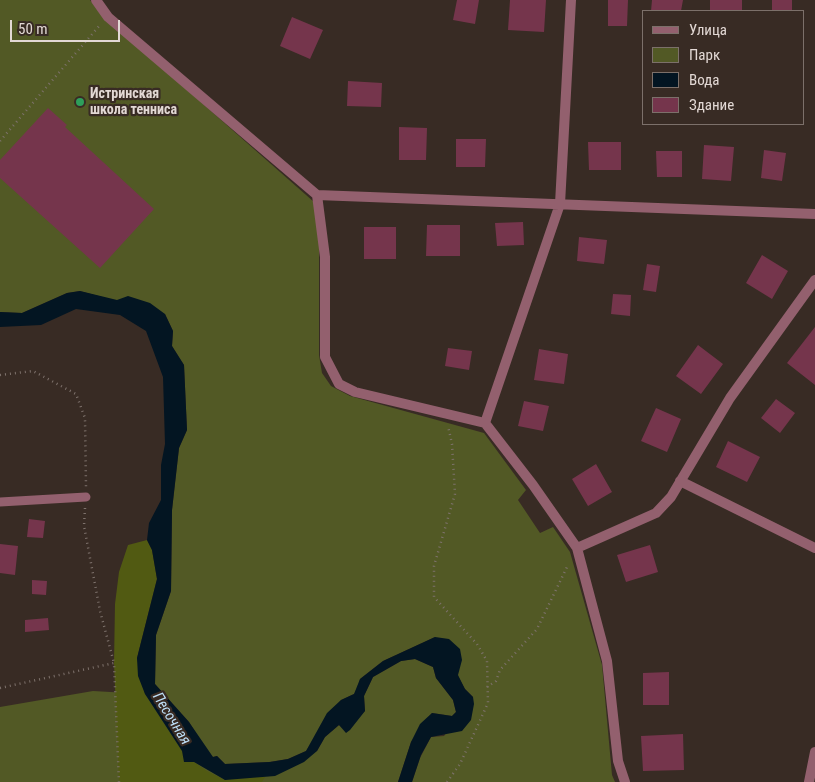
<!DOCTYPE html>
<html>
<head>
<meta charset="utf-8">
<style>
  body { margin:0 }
  #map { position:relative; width:815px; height:782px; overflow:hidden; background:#382b24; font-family:"Roboto Condensed",sans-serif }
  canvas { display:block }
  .legend { position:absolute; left:642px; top:10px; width:162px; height:115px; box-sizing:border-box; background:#382b24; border:1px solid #7c706a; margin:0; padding:6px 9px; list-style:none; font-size:15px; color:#e2d8d4 }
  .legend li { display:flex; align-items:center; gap:10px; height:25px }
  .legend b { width:25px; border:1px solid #7c706a }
  .scale { position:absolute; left:10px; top:20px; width:110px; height:22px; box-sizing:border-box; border:2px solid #e2d8d4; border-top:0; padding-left:6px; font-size:15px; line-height:18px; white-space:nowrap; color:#e2d8d4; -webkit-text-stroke:4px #382b24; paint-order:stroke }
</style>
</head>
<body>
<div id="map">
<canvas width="815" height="782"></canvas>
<ul class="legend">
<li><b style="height:6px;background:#93606e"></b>Улица</li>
<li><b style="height:14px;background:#525925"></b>Парк</li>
<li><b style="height:14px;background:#031522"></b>Вода</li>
<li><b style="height:14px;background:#75354c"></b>Здание</li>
</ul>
<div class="scale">50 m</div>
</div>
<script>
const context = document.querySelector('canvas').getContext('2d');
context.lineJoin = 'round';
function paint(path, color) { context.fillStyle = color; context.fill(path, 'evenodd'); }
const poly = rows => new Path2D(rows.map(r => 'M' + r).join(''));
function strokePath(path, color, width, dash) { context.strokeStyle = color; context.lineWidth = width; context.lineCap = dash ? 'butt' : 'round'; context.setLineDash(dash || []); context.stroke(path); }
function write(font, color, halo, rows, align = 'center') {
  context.font = font + ' "Roboto Condensed",sans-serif'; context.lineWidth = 4.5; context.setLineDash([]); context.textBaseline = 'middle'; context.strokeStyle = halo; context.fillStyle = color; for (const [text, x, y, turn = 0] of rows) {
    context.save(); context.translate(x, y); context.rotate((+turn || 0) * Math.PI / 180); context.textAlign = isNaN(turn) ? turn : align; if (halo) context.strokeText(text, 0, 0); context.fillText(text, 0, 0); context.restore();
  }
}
const green = poly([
  [0,0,90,0,110,22,314,202,319,211,319,355,322,373,331,386,350,396,484,433,526,490,518,500,540,533,553,527,570,552,602,665,612,775,615,782,412,782,420,758,431,737,444,736,473,697,465,689,435,637,383,661,360,679,358,689,354,694,341,700,306,751,288,759,269,762,225,764,217,756,213,757,208,754,189,722,155,684,156,635,171,591,172,510,179,448,187,430,184,365,172,346,173,331,165,314,80,291,67,293,22,313,0,312],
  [415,659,433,667,436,678,453,700,456,712,452,716,432,713,411,742,398,782,0,782,0,707,93,691,145,694,225,780,317,751,325,737,339,725,344,729,365,711,364,696,373,677,401,661]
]);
const forest = poly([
  [147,540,152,550,157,579,137,658,145,694,182,751,194,762,207,771,225,780,242,777,265,777,262,782,119,782,114,663,115,604,119,572,128,545]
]);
const water = poly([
  [80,291,117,300,128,296,150,303,165,314,173,331,172,346,184,365,187,430,179,448,172,510,171,591,156,635,155,684,189,722,213,757,217,756,225,764,270,762,288,759,306,751,327,713,341,700,354,694,360,679,383,661,435,637,449,639,460,649,462,660,458,675,465,689,473,697,474,704,471,720,462,731,431,737,421,755,412,782,398,782,411,742,420,724,432,713,452,716,456,712,453,700,436,678,433,667,415,659,401,661,373,677,364,696,365,711,350,730,346,733,339,725,325,737,317,751,304,762,275,776,225,780,194,762,184,762,182,751,145,694,138,676,137,658,157,579,152,550,147,540,149,523,161,500,161,465,165,444,163,377,146,331,120,315,76,309,41,325,0,327,0,312,22,313,67,293]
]);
const building = poly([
  [457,0,479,0,475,24,453,20],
  [510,0,546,0,544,32,508,30],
  [608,0,628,0,627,26,608,26],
  [652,0,683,0,681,11,651,11],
  [710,0,742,0,742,11,710,11],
  [772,0,792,0,792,11,772,11],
  [292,17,323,30,310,59,280,46],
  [348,81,382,83,381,107,347,106],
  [48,108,67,125,65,127,154,209,100,268,0,178,0,160],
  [399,127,427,128,426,160,399,160],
  [456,139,486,139,485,167,456,167],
  [588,142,621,142,621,170,589,170],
  [704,145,734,147,731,181,702,179],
  [764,150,786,153,782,181,761,178],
  [656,151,682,151,682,177,657,177],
  [523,222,524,245,497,246,495,223],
  [427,225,460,225,460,256,426,256],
  [364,227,396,227,396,259,364,259],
  [579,237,607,240,604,264,577,261],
  [762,255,788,271,772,299,746,283],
  [647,264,660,266,656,292,643,290],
  [613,294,631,295,630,316,611,314],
  [815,327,815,385,787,363],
  [698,345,723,364,701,394,676,376],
  [448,348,472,351,469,370,445,366],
  [539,349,568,354,564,384,534,380],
  [776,399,795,413,780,433,761,418],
  [524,401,549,406,543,431,518,426],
  [656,408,681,419,667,452,641,441],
  [728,441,760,457,747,482,716,467],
  [596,464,612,492,588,506,572,479],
  [29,519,45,521,43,538,27,537],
  [0,544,18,546,15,575,0,573],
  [650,545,658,572,626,582,617,555],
  [32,580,47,581,46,595,32,594],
  [48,618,49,630,25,632,25,620],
  [669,672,669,705,643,705,643,673],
  [683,734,684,770,643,771,641,736]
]);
const path = poly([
  [0,141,100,25],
  [0,375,33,371,76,394,85,418,86,487],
  [85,508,84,526,100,611,114,663],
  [487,687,496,681,500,670,537,629,568,565],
  [0,688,114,663,119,782],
  [447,782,460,764,488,703,487,661,477,644,434,597,434,566,455,494,452,444,448,426]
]);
const lane = poly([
  [0,502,86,497]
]);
const street = poly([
  [96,0,108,17,317,195,325,257,325,357,339,384,355,392,485,423,533,485,577,548,607,661,618,761,625,782],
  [317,195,815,214],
  [485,423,560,204,571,0],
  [680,481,815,548],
  [577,548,656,513,671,497,730,398,815,280],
  [809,782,815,752]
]);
const markers = [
  [80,102,5,"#2e9e5b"]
];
const poiNames = [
  ["Истринская",90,94],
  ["школа тенниса",90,110]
];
const waterNames = [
  ["Песочная",171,719,58]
];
paint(green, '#525925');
paint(forest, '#515a12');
paint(water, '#031522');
paint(building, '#75354c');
strokePath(path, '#7e726c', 2.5, [1, 4]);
strokePath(lane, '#93606e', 9);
strokePath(street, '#93606e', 10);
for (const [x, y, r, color] of markers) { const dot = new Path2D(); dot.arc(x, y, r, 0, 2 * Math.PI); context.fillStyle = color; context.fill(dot); strokePath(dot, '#382b24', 2); }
write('bold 14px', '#e2d8d4', '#382b24', poiNames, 'left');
write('italic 15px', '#bddef7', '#382b24', waterNames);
</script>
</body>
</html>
